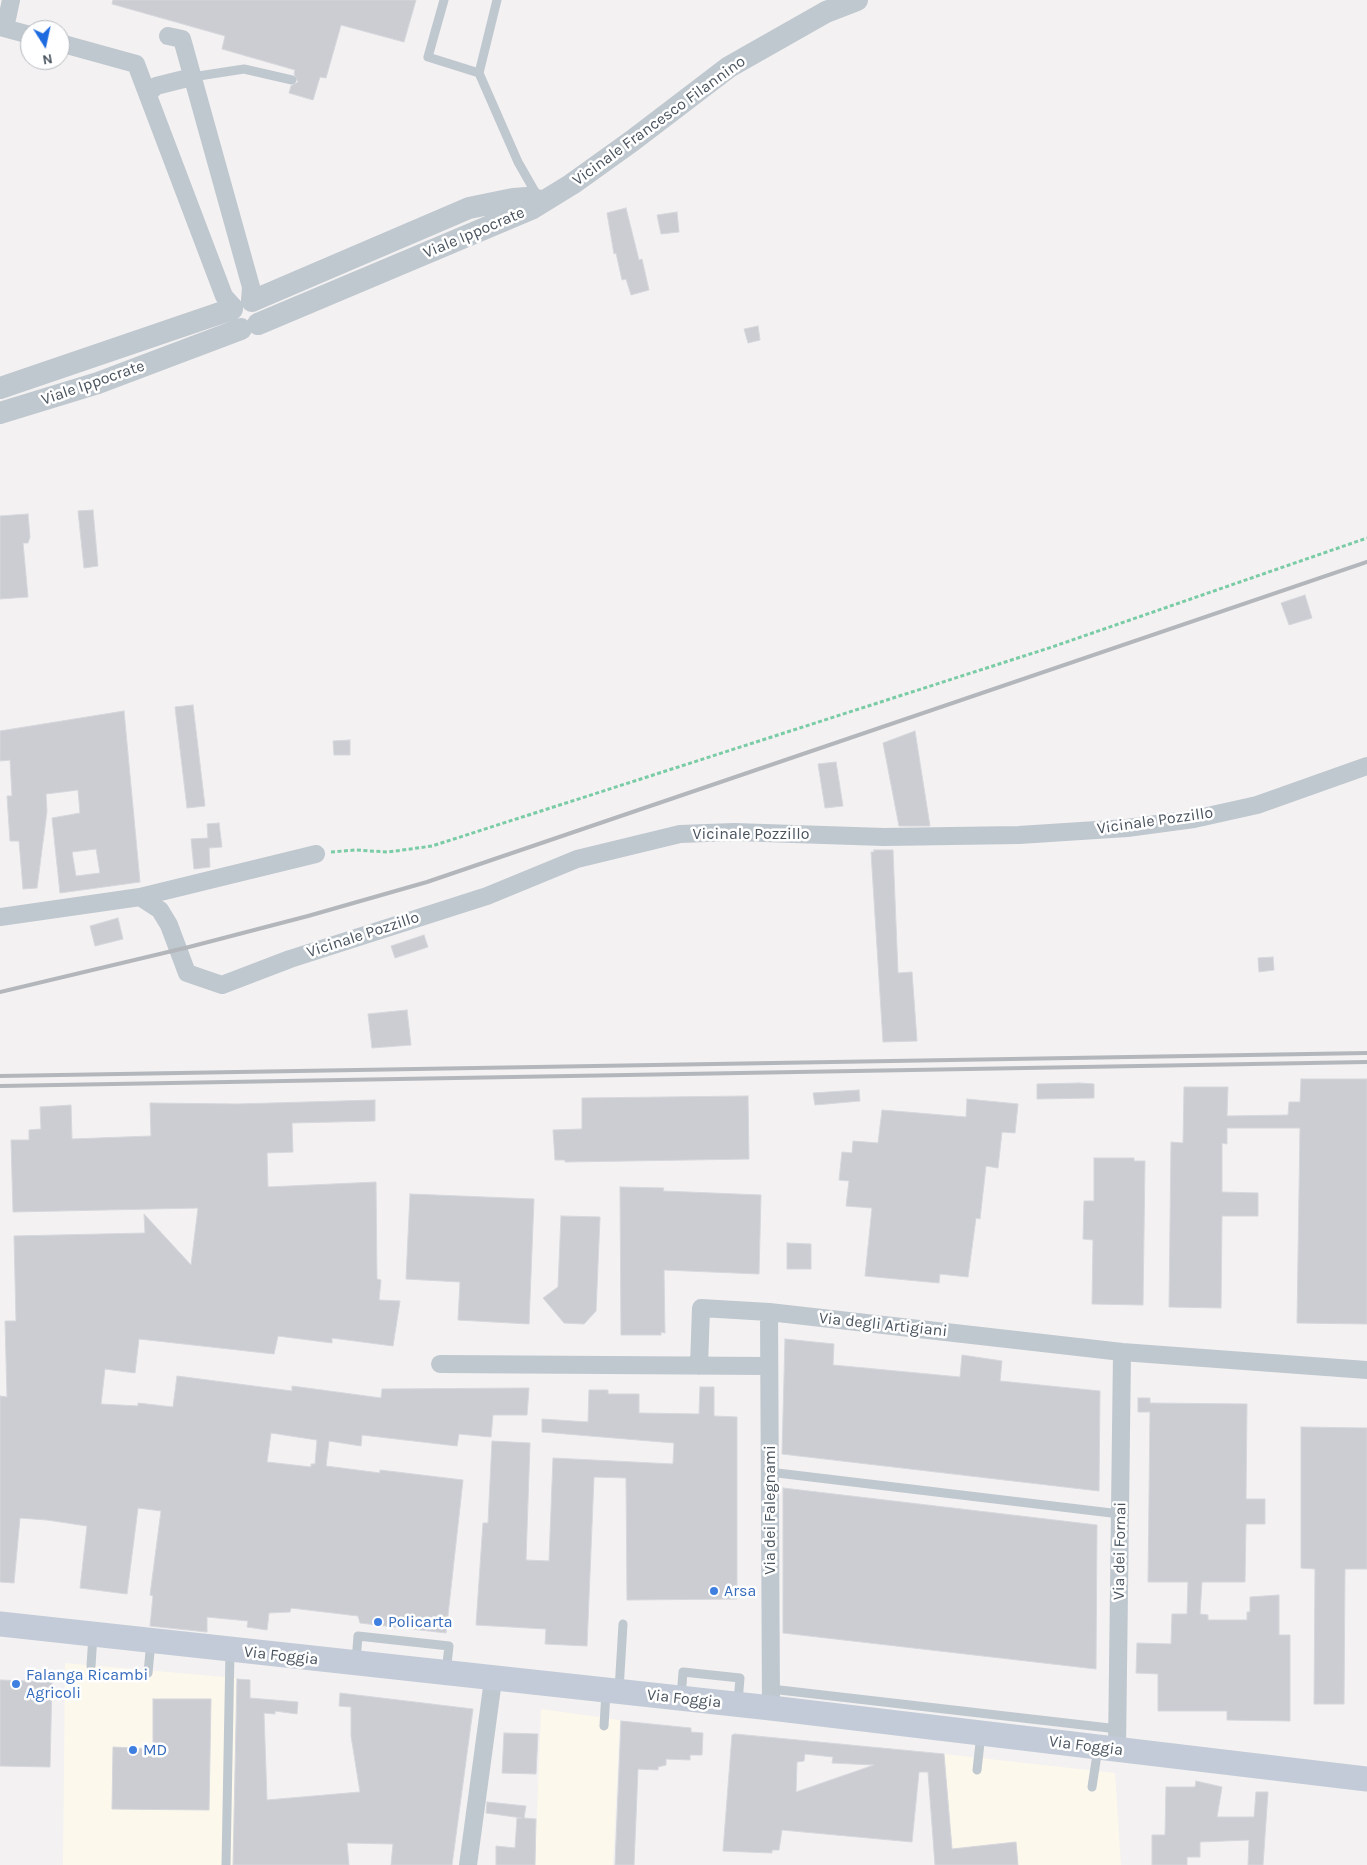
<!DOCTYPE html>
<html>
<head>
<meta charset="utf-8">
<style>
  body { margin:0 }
  #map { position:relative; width:1367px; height:1865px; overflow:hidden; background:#f3f1f1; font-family:Karla,sans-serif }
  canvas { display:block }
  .north { position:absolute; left:20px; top:20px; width:50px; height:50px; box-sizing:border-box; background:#fff; border:1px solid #b6babf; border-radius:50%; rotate:170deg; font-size:14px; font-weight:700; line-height:20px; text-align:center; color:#49535e }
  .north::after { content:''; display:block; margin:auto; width:18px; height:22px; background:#1e6be0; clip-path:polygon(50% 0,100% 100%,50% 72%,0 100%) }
</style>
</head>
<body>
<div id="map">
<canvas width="1367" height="1865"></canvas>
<div class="north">N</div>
</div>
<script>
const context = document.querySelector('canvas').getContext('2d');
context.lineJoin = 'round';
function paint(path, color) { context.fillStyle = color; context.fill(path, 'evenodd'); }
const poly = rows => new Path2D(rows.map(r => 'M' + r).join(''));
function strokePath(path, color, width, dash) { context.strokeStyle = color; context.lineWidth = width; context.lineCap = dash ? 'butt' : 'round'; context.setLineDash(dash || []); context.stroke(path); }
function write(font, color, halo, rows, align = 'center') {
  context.font = font + ' Karla,sans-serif'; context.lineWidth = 5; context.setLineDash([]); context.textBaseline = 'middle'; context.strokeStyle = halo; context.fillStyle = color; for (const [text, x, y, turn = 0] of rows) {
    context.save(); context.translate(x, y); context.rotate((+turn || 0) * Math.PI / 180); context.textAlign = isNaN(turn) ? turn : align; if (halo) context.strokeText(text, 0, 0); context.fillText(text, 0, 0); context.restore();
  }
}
const commercial = poly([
  [65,1663,236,1678,233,1865,63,1865],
  [541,1709,620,1720,613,1865,535,1865],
  [944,1754,1115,1773,1121,1865,954,1865]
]);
const building = poly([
  [113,0,416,0,404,42,341,25,326,78,320,77,313,100,289,93,291,86,298,82,294,74,295,70,222,49,225,36,112,4,113,0],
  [626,208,639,260,642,259,649,290,631,295,626,279,622,280,616,253,614,254,607,213,626,208],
  [677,212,679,232,661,234,657,215,677,212],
  [758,326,760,340,748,343,744,329,758,326],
  [93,510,98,566,84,568,78,511,93,510],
  [28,514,30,537,28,543,23,543,28,597,0,599,0,516,28,514],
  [1305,595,1312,618,1289,625,1281,603,1305,595],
  [193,705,205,806,187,808,175,707,193,705],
  [124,711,140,882,60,893,52,818,80,813,78,790,46,794,47,811,37,888,23,889,19,841,10,841,7,796,12,796,10,760,0,761,0,731,124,711],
  [96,849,100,873,76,876,72,852,96,849],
  [915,731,930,826,899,826,883,743,915,731],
  [350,740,350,755,334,755,333,741,350,740],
  [836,762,843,806,825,808,818,764,836,762],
  [219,823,222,847,209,848,210,867,194,869,191,839,208,838,207,824,219,823],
  [874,850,893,850,898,973,912,972,917,1041,883,1042,871,852,874,852,874,850],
  [118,918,123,939,95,946,90,926,118,918],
  [424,935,428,947,395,958,391,946,424,935],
  [1273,957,1274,970,1259,972,1258,958,1273,957],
  [407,1010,411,1045,372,1048,368,1014,407,1010],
  [1301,1079,1367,1079,1367,1324,1297,1323,1300,1128,1227,1128,1227,1144,1222,1143,1222,1192,1258,1193,1258,1216,1222,1216,1221,1308,1169,1307,1171,1142,1183,1143,1184,1087,1228,1087,1227,1116,1288,1115,1289,1102,1300,1102,1301,1079],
  [1079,1083,1094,1084,1094,1098,1037,1099,1037,1084,1079,1083],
  [859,1090,860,1101,815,1105,813,1093,859,1090],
  [748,1096,749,1159,565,1162,565,1160,555,1160,553,1130,582,1129,582,1098,748,1096],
  [967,1099,1018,1104,1015,1133,1002,1132,998,1168,986,1166,980,1219,976,1218,968,1277,940,1274,939,1283,865,1276,872,1208,846,1206,849,1181,839,1180,842,1152,852,1153,853,1141,878,1143,882,1110,966,1117,967,1099],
  [375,1100,375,1121,292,1123,293,1152,267,1153,268,1187,376,1182,377,1279,381,1280,379,1300,400,1301,393,1346,332,1338,332,1343,278,1336,274,1354,139,1339,135,1373,105,1369,101,1404,138,1406,138,1403,173,1407,177,1376,292,1391,292,1386,381,1398,382,1389,529,1388,527,1415,493,1415,491,1437,459,1434,457,1446,362,1435,361,1446,329,1441,326,1466,380,1473,380,1470,463,1480,446,1633,360,1623,358,1616,291,1608,290,1612,269,1613,267,1630,247,1627,248,1621,207,1617,207,1632,150,1626,153,1596,150,1595,161,1511,138,1508,127,1594,80,1588,87,1526,47,1520,20,1518,14,1583,0,1582,0,1396,7,1397,5,1321,16,1321,14,1236,145,1233,144,1214,191,1265,198,1208,13,1212,11,1140,29,1140,29,1130,41,1129,40,1107,71,1105,72,1139,151,1136,150,1103,237,1104,375,1100],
  [271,1433,317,1440,315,1464,311,1464,311,1467,267,1462,271,1433],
  [1094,1158,1134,1158,1134,1161,1145,1161,1143,1305,1092,1304,1093,1240,1083,1239,1084,1201,1094,1201,1094,1158],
  [620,1187,664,1188,663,1191,761,1195,759,1274,664,1270,665,1333,661,1332,661,1335,621,1335,620,1187],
  [410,1194,534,1199,529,1324,458,1320,460,1282,406,1279,410,1194],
  [561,1216,600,1217,596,1311,584,1324,564,1323,543,1298,558,1287,561,1216],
  [787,1243,811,1244,811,1269,787,1269,787,1243],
  [785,1339,834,1344,833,1365,960,1377,962,1355,1002,1361,1000,1381,1100,1391,1099,1491,782,1454,785,1339],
  [700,1387,714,1387,714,1416,737,1417,737,1599,627,1600,626,1478,594,1477,587,1646,545,1644,546,1629,476,1625,483,1523,488,1523,492,1441,530,1443,526,1560,549,1561,553,1458,673,1464,674,1443,542,1432,542,1419,588,1422,589,1390,608,1390,608,1394,639,1394,639,1413,699,1414,700,1387],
  [1138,1398,1150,1398,1150,1403,1247,1404,1246,1499,1265,1499,1265,1524,1246,1524,1245,1582,1202,1582,1200,1614,1208,1615,1208,1620,1247,1620,1247,1612,1250,1612,1250,1597,1279,1595,1279,1635,1290,1635,1290,1721,1227,1720,1227,1711,1158,1711,1158,1674,1136,1673,1137,1643,1171,1644,1172,1614,1187,1614,1188,1582,1148,1582,1150,1412,1138,1412,1138,1398],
  [1301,1427,1367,1428,1367,1569,1345,1569,1344,1704,1314,1704,1315,1569,1301,1568,1301,1427],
  [783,1488,1097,1525,1096,1669,783,1633,783,1488],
  [237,1679,250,1680,250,1698,298,1702,297,1714,275,1711,275,1714,264,1713,267,1800,360,1792,351,1736,351,1707,339,1706,340,1693,473,1709,452,1865,391,1865,393,1844,347,1843,349,1865,233,1865,237,1679],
  [0,1680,52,1682,50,1767,0,1766,0,1680],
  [153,1699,211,1699,209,1810,112,1809,113,1747,153,1749,153,1699],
  [621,1721,691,1728,691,1732,703,1733,702,1755,690,1755,690,1760,666,1759,666,1765,658,1767,658,1770,638,1769,634,1865,615,1865,621,1721],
  [504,1733,538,1734,536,1774,502,1773,504,1733],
  [735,1734,944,1754,952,1849,1016,1842,1018,1865,935,1865,928,1772,919,1772,912,1842,782,1830,779,1850,772,1850,772,1853,723,1851,732,1735,735,1734],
  [805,1754,833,1757,832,1763,874,1765,796,1792,797,1762,804,1761,805,1754],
  [1196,1781,1222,1787,1217,1817,1254,1817,1256,1792,1268,1792,1263,1865,1248,1865,1249,1840,1200,1842,1200,1857,1187,1857,1187,1865,1152,1865,1152,1835,1165,1835,1166,1787,1195,1787,1196,1781],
  [487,1802,526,1806,524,1818,536,1819,535,1865,496,1865,496,1846,515,1848,517,1818,522,1818,486,1813,487,1802]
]);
const path = poly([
  [331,852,355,850,388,852,432,846,1052,647,1367,538]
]);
const service = poly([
  [444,0,428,57,479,73,497,0],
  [479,73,518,162,538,197],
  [192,77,244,69,292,80],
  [769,1472,1120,1514],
  [356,1661,358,1636,449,1646,446,1672],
  [91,1666,93,1635],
  [148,1673,151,1641],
  [771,1689,1118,1729],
  [619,1690,623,1624],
  [681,1698,683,1672,740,1678,738,1702],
  [604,1726,606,1692],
  [977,1770,981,1734],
  [1092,1787,1098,1748],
  [226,1865,230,1650]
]);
const minor = poly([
  [0,27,30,35],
  [5,28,11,0],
  [168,36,182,39,251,287,250,301],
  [60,43,136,64,224,296,234,307],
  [148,94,156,86,192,77],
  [140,897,160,910,169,925,187,973,222,985,290,959,487,896,577,859,680,834,734,832,884,837,1019,835,1127,828,1194,819,1257,805,1367,766],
  [0,917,140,897,316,854],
  [769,1312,771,1708],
  [440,1364,769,1366],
  [699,1366,701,1308,769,1312,1122,1352,1367,1370],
  [1117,1749,1122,1352],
  [468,1865,493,1680]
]);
const tertiary = poly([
  [252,301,469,208,513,199,527,198,541,201],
  [258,324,533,208,572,184,632,141,729,67,826,12,857,0],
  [0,388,232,309],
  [0,413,98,383,241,329]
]);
const secondary = poly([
  [0,1624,771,1708,1367,1779]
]);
const rail = poly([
  [0,992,189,947,308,916,427,882,1367,562],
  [0,1076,1367,1053],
  [0,1086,1367,1062]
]);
const markers = [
  [714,1591,5,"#3f7fe0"],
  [378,1622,5,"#3f7fe0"],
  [16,1684,5,"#3f7fe0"],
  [133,1750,5,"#3f7fe0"]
];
const streetNames = [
  ["Vicinale Francesco Filannino",659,121,-36],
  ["Viale Ippocrate",474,233,-23],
  ["Viale Ippocrate",93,383,-19],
  ["Vicinale Pozzillo",1155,821,-8],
  ["Vicinale Pozzillo",751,834],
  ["Vicinale Pozzillo",363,935,-18],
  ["Via degli Artigiani",883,1325,6],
  ["Via dei Falegnami",770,1510,-90],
  ["Via dei Fornai",1120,1551,-89],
  ["Via Foggia",281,1656,6],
  ["Via Foggia",684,1699,6],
  ["Via Foggia",1086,1746,7]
];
const shopNames = [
  ["Arsa",724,1591],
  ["Policarta",388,1622],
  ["Falanga Ricambi",26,1675],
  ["Agricoli",26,1693],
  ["MD",143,1750]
];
paint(commercial, '#fcf8ec');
paint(building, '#cbcdd3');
strokePath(building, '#d5d7dc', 1);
strokePath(path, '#7acca6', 3, [4, 2.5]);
strokePath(service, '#bfc7cf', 9);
strokePath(minor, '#bfc7cf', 18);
strokePath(tertiary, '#bfc7cf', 22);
strokePath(secondary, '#c2cbd7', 25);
strokePath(rail, '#b3b6bb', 4);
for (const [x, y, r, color] of markers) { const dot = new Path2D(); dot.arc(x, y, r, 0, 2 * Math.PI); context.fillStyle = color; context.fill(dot); strokePath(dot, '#fff', 2); }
write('16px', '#49535e', '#fff', streetNames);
write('16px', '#366cbe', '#fff', shopNames, 'left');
</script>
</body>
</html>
